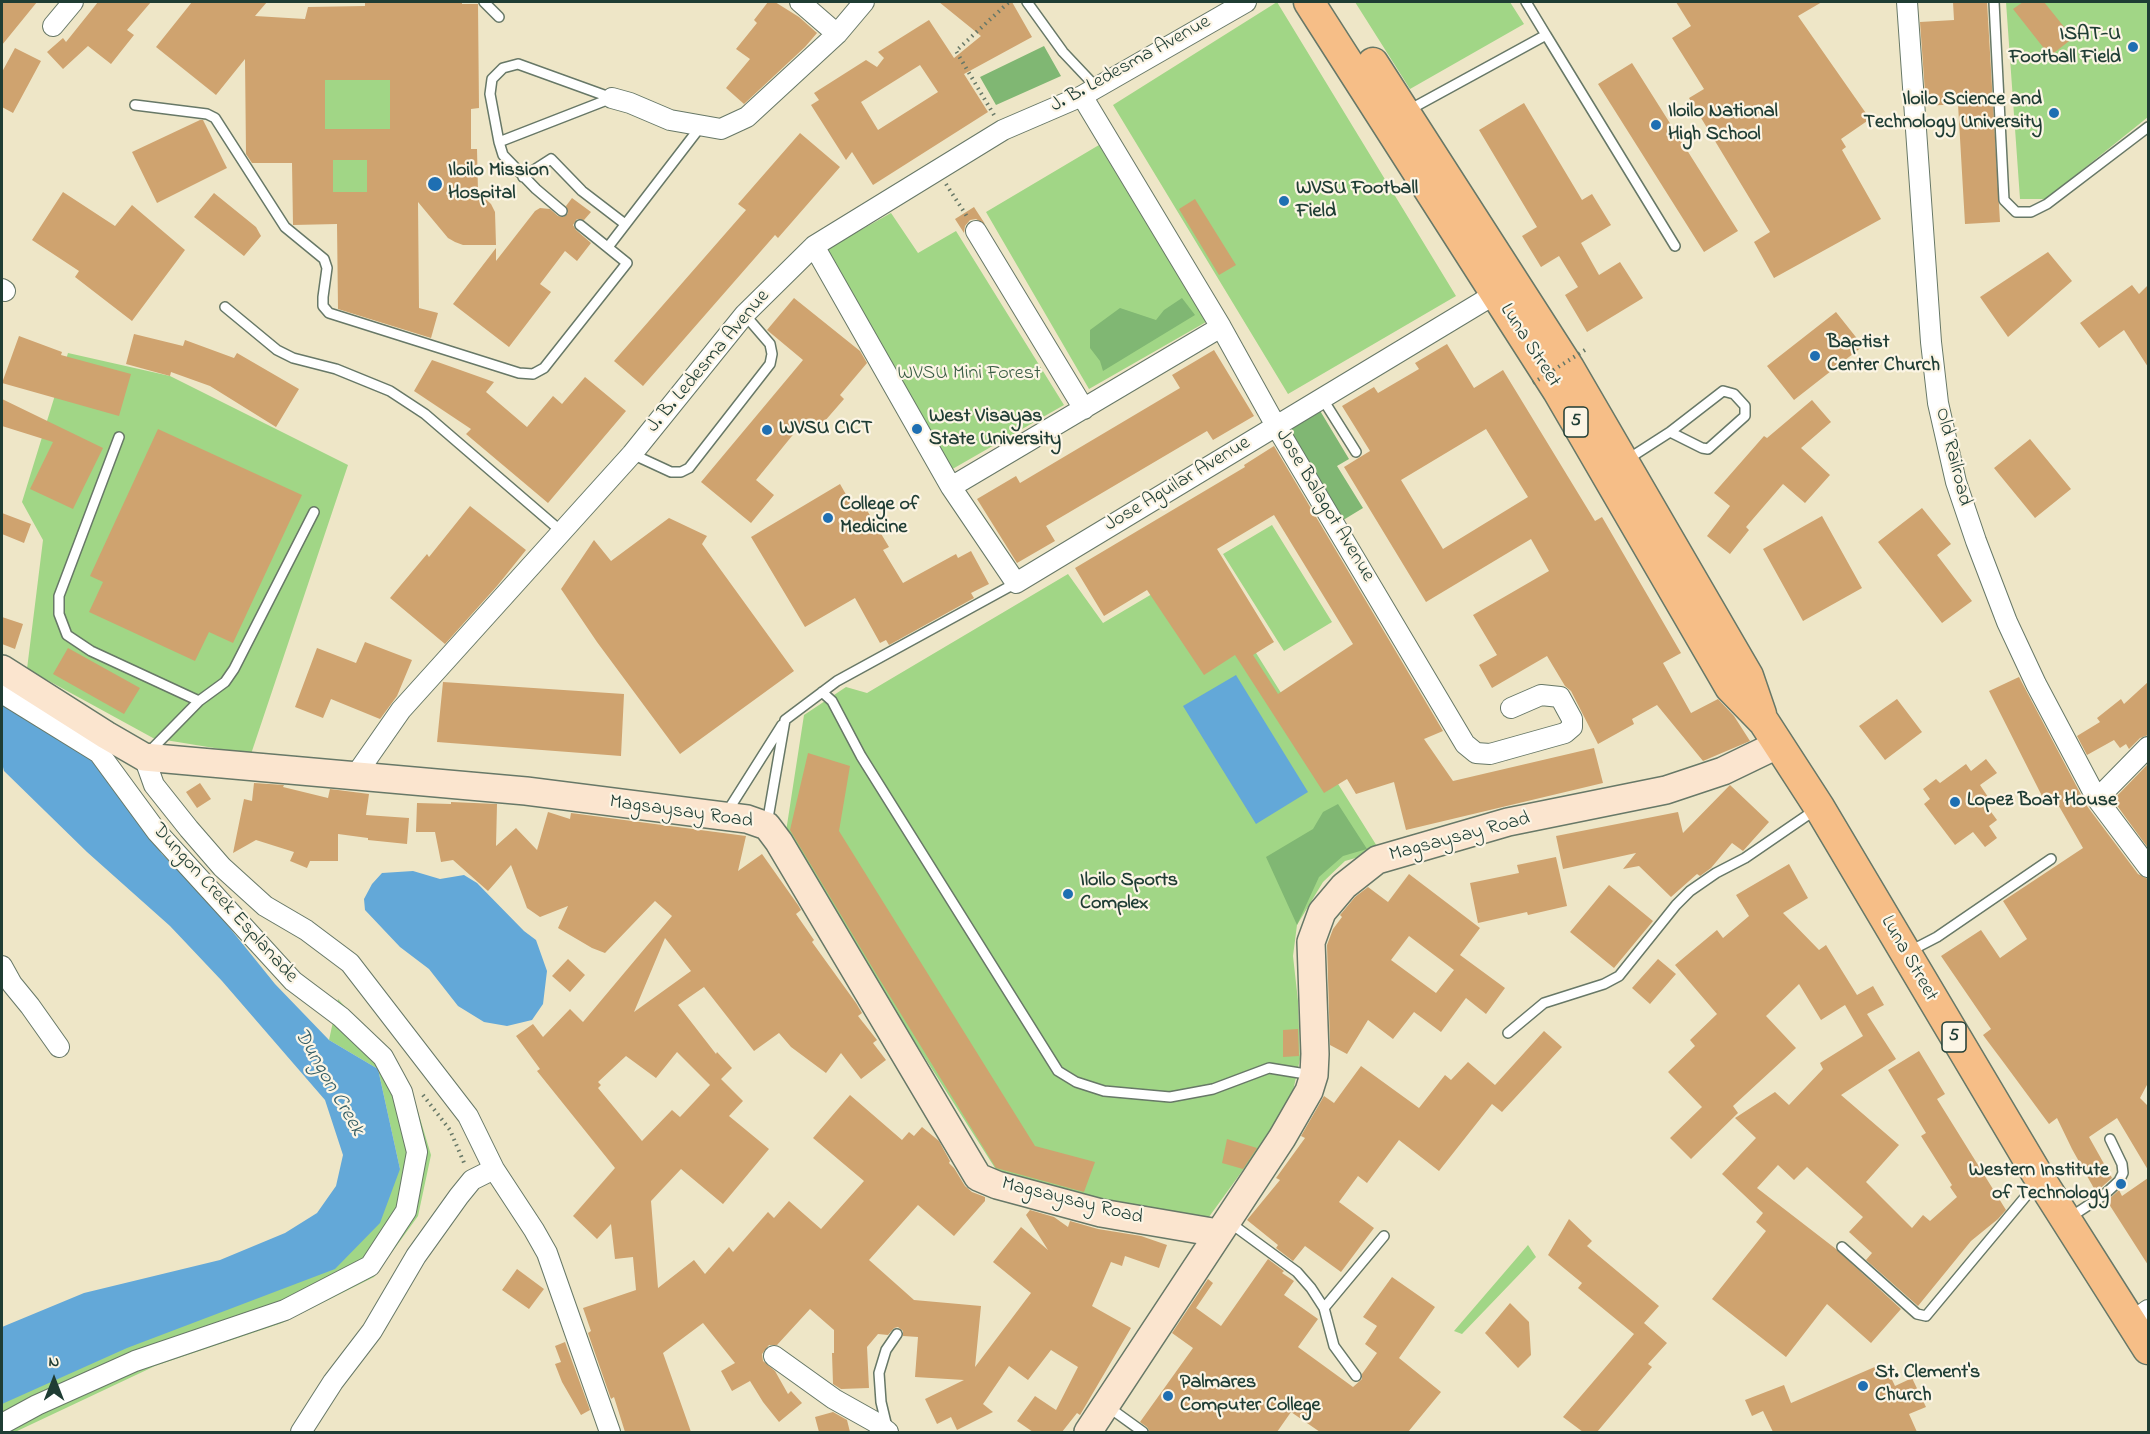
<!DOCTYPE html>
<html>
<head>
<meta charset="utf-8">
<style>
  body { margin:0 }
  #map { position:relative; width:2150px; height:1434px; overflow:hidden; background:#eee6c7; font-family:"Indie Flower",sans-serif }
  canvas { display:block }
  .frame { position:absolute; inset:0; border:3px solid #1f3d34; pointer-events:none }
  .north { position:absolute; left:24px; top:1350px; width:60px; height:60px; -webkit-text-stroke:4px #fcf5e5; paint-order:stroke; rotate:0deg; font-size:16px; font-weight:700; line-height:24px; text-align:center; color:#1f3d34 }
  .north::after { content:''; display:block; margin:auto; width:21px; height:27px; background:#1f3d34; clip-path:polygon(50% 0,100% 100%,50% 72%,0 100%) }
</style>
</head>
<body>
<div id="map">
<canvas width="2150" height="1434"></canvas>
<div class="frame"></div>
<div class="north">N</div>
</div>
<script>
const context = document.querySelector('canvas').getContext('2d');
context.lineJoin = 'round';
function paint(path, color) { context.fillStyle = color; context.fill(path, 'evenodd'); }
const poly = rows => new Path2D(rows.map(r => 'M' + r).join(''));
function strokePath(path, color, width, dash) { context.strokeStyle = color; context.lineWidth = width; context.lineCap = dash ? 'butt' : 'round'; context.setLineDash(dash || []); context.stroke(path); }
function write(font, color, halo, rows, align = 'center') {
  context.font = font + ' "Indie Flower",sans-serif'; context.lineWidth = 4.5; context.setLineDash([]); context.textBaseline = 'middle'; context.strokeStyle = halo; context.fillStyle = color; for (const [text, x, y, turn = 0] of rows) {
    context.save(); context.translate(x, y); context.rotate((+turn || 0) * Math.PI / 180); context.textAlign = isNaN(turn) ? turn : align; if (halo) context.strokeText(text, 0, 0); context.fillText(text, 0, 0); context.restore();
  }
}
const green = poly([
  [1277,2,1456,296,1288,394,1113,105],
  [1355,2,1510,2,1524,24,1410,89],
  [2006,2,2148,2,2148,117,2046,199,2020,199],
  [325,80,390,80,390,129,325,129],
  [1099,145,1206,322,1089,389,986,212],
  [333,160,367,160,367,192,333,192],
  [891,213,918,253,956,231,1064,405,949,471,825,250],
  [68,353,170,376,348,465,251,754,153,738,27,669,43,540,22,502],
  [1272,525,1332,622,1284,651,1223,554],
  [1201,565,1380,851,1345,861,1323,882,1297,925,1293,956,1298,1001,1300,1059,1290,1105,1206,1221,1002,1179,785,838,804,715,846,687,867,693,1068,574,1103,623],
  [338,999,384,1049,410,1085,431,1155,418,1216,374,1277,282,1323,155,1366,15,1432,2,1432,2,1395,400,1169,378,1069,329,1040],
  [1528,1245,1536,1257,1462,1334,1454,1331]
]);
const forest = poly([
  [1044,46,1061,76,996,105,980,77],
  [1182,298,1195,315,1103,371,1100,361,1090,348,1090,330,1120,308,1156,320,1164,310],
  [1319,409,1349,459,1337,466,1363,508,1340,522,1284,430],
  [1338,804,1367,849,1343,856,1319,877,1297,925,1266,857,1313,829,1323,812]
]);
const water = poly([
  [1236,675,1308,792,1256,824,1183,706],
  [2,703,92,760,162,854,204,896,275,984,329,1040,378,1069,400,1169,380,1223,335,1269,127,1348,2,1404,2,1327,84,1293,220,1260,285,1233,317,1213,336,1186,343,1155,325,1100,222,981,170,926,87,852,4,771,2,763],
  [413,871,440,879,464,875,477,883,524,931,536,940,547,971,543,1004,532,1020,507,1026,484,1022,458,1006,429,969,400,947,365,910,364,899,372,884,382,873]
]);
const building = poly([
  [2,2,37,2,2,45],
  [98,2,151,2,127,30,134,35,111,64,88,46,63,69,47,52,63,38,66,42],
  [192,2,267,2,255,16,305,19,308,7,365,6,365,2,462,2,462,4,478,4,479,108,471,109,471,149,477,149,478,192,491,204,495,212,496,245,463,245,455,242,448,238,418,202,419,308,438,313,431,338,338,309,337,224,293,225,292,163,252,163,246,154,245,59,216,95,156,47],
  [325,80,390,80,390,129,325,129],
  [333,160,367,160,367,192,333,192],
  [768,2,775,2,799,17,817,33,805,47,744,104,726,88,750,59,736,49,757,23,754,20],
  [939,2,1012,2,1032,37,964,74,988,112,873,185,852,152,846,160,811,105,819,100,814,93,866,60,877,67,884,58,878,52,929,20,954,58,981,36],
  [920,65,938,92,878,130,861,102],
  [1676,2,1822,2,1798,16,1870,119,1841,139,1846,147,1842,150,1881,219,1774,278,1754,242,1770,232,1689,98,1704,89,1672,38,1691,26],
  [1953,2,1987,2,2000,222,1965,224,1958,104,1926,106,1920,22,1954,20],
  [2023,2,2044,2,2073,38,2050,56,2013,9],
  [15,48,41,61,13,113,2,107,2,72],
  [1632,63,1738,231,1704,252,1598,84],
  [1524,103,1582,200,1592,194,1611,225,1581,243,1599,275,1620,262,1643,298,1587,332,1565,295,1578,287,1559,256,1541,267,1522,236,1537,227,1479,130],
  [200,120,203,120,227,168,157,203,132,152],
  [800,133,840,167,778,238,775,235,643,386,614,361,746,210,738,204],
  [63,192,115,226,132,205,185,250,132,321,75,277,79,271,32,240],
  [214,193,256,227,261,236,244,256,194,217],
  [572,198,591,212,584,220,577,219,573,225,576,230,591,243,577,261,565,251,540,284,551,292,509,347,453,304,496,248,496,261,535,211,540,208,550,209,558,216,564,217,568,213,566,206],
  [1195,199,1236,265,1219,275,1179,209],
  [974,207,985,224,976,219,970,220,965,226,964,233,955,219],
  [2048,252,2072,281,2008,337,1980,297],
  [2132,285,2139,294,2148,285,2148,367,2124,330,2099,348,2080,323],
  [794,298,860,351,867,363,840,395,844,399,817,430,805,420,756,480,774,495,751,523,701,482,803,360,767,330],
  [1836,312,1863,346,1794,400,1767,366],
  [134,334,183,346,185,340,234,358,237,353,299,389,276,427,210,386,171,372,170,376,126,364],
  [19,336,62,352,61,355,131,374,119,416,2,383],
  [1447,344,1474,388,1503,370,1595,521,1602,517,1681,653,1663,663,1691,713,1718,699,1734,716,1750,741,1703,761,1657,705,1632,719,1634,724,1598,744,1571,691,1565,686,1547,656,1492,688,1479,665,1497,655,1473,615,1549,571,1531,539,1426,602,1344,467,1370,451,1342,406,1374,387,1378,393,1419,369,1415,363],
  [1486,429,1528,497,1443,549,1401,480],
  [1214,350,1254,416,1213,440,1207,431,1046,526,1055,541,1017,563,977,499,1016,476,1020,483,1180,388,1172,375],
  [432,360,494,382,486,392,527,427,553,396,562,404,585,377,626,411,548,503,466,434,471,429,414,391],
  [2,399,103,448,73,509,30,489,53,442,2,426],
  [1812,400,1831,422,1801,448,1830,475,1805,503,1783,484,1746,527,1749,530,1730,554,1707,536,1730,506,1714,493,1764,436,1767,438],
  [158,429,302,495,233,643,209,632,195,661,89,612,103,582,90,576],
  [2030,439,2071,489,2035,518,1994,468],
  [1274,446,1443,731,1424,739,1453,781,1594,748,1603,783,1406,830,1394,782,1356,794,1347,779,1324,793,1235,655,1204,675,1147,590,1104,616,1075,568,1245,467,1244,465],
  [1274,515,1353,644,1278,694,1253,655,1274,642,1217,549],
  [840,484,856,512,865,507,889,547,883,550,903,583,956,554,958,558,971,551,989,584,971,593,974,598,889,645,886,640,880,643,855,598,805,627,751,537],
  [470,506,526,550,497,586,445,644,390,598,427,554,429,557],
  [1922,508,1951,544,1937,555,1972,601,1942,623,1878,542],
  [2,513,31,524,24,543,2,534],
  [1822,516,1862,588,1803,621,1763,549],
  [669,518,707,536,702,544,794,671,680,754,597,642,561,589,594,540,611,561],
  [2,617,23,624,15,649,2,644],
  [365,642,412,660,397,696,380,719,331,699,323,718,295,707,317,648,356,663],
  [68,648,140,688,124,714,53,674],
  [2019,677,2087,806,2138,874,2148,879,2148,1083,2140,1098,2148,1106,2148,1170,2117,1118,2089,1137,2112,1178,2096,1192,2072,1149,2057,1118,2049,1124,2004,1063,1983,1035,1991,1029,1941,956,1981,930,2000,958,2027,939,2003,901,2083,848,2052,794,2043,798,1989,691],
  [443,682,624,694,621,756,437,742],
  [2148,682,2148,735,2140,738,2129,749,2126,744,2120,748,2114,740,2087,755,2077,736,2100,722,2097,718,2121,699,2124,704],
  [1897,699,1922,732,1885,760,1859,726],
  [808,753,850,766,839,831,1035,1146,1095,1162,1084,1192,996,1168,875,972,790,830],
  [1986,759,1997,773,1980,785,1988,797,1983,801,1997,820,1989,826,1997,838,1985,847,1973,832,1955,845,1924,804,1930,799,1923,789,1936,779,1940,783,1966,764,1971,771],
  [2148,764,2148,848,2113,800],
  [200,783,211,799,197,808,186,792],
  [254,783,284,785,283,787,328,798,330,789,369,794,366,815,409,818,407,844,368,840,368,838,338,834,338,861,310,861,307,868,290,861,294,852,256,840,233,853,244,799,252,801],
  [1730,785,1769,822,1743,851,1732,843,1711,868,1700,876,1697,874,1671,897,1639,866,1623,869,1636,853,1563,869,1556,836,1678,812,1683,833],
  [451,802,497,804,496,846,516,828,537,850,548,812,570,819,571,813,746,836,738,871,762,854,798,905,801,910,796,914,814,940,812,942,856,1003,862,1013,858,1016,877,1040,873,1043,886,1060,861,1079,841,1053,826,1073,791,1047,779,1033,754,1051,704,987,678,1005,716,1054,717,1052,732,1068,721,1079,743,1101,729,1116,769,1149,723,1204,681,1169,651,1201,658,1288,694,1260,705,1274,729,1247,733,1252,768,1212,774,1218,789,1201,821,1229,864,1181,813,1138,850,1095,902,1140,909,1132,914,1136,922,1127,939,1141,950,1161,949,1163,954,1168,965,1186,972,1192,985,1197,985,1201,954,1236,918,1205,869,1260,914,1300,981,1306,975,1367,1031,1293,993,1262,1021,1227,1048,1250,1026,1215,1030,1210,1054,1217,1068,1227,1070,1221,1098,1229,1141,1236,1167,1245,1159,1268,1125,1256,1122,1266,1111,1262,1092,1306,1131,1328,1080,1415,1077,1413,1062,1432,1033,1432,1017,1421,1035,1396,1056,1410,1078,1367,1051,1350,1028,1380,1009,1366,983,1404,993,1412,957,1430,951,1417,937,1424,925,1399,964,1380,915,1377,918,1337,903,1336,903,1331,898,1327,894,1328,888,1335,878,1334,867,1347,869,1388,841,1389,833,1384,832,1353,834,1353,834,1330,810,1309,777,1345,769,1345,762,1354,763,1361,775,1371,788,1394,791,1391,802,1403,779,1422,763,1402,750,1381,732,1391,721,1371,735,1363,703,1323,663,1353,691,1432,625,1432,614,1397,611,1399,588,1333,591,1331,583,1308,636,1290,633,1257,615,1259,611,1224,597,1239,573,1216,615,1168,537,1071,540,1069,516,1036,533,1024,543,1037,570,1009,583,1022,672,916,655,901,605,953,592,948,558,928,568,906,540,917,527,908,511,865,488,891,453,860,441,862,435,832,416,832,417,803,451,804],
  [665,938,691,971,634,1012],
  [677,1052,710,1085,680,1117,672,1110,642,1141,598,1088,601,1085,598,1082,626,1056,656,1078],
  [1556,857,1567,906,1528,915,1527,912,1478,923,1470,883,1519,873,1517,865],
  [1789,864,1808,898,1783,913,1819,950,1826,945,1857,995,1873,986,1884,1005,1867,1014,1896,1059,1841,1095,1899,1145,1866,1182,1912,1228,1923,1215,1930,1221,1957,1197,1950,1187,1952,1185,1921,1136,1926,1133,1888,1070,1919,1051,1945,1094,1937,1099,2006,1210,1998,1219,1971,1241,1918,1306,1866,1260,1872,1253,1849,1232,1863,1217,1807,1167,1794,1180,1778,1165,1757,1188,1836,1249,1901,1309,1871,1343,1827,1304,1786,1357,1712,1299,1766,1231,1756,1222,1763,1213,1722,1174,1756,1138,1735,1118,1775,1092,1789,1105,1823,1069,1820,1063,1863,1036,1845,1005,1821,1020,1799,984,1766,1016,1796,1048,1733,1106,1738,1113,1691,1159,1670,1138,1702,1107,1668,1072,1695,1046,1690,1040,1717,1014,1675,965,1717,930,1723,938,1749,916,1736,895],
  [1409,874,1480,928,1460,955,1505,988,1486,1014,1466,998,1441,1032,1414,1012,1393,1039,1368,1020,1347,1054,1330,1045,1327,945,1333,929,1342,917,1340,915,1355,897,1368,887,1388,902],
  [1409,936,1454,970,1436,993,1391,960],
  [1609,885,1653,921,1614,968,1570,932],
  [568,959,585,975,570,992,552,976],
  [1658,959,1676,974,1650,1004,1632,988],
  [1298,1029,1299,1056,1283,1057,1283,1030],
  [1544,1031,1562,1047,1502,1112,1492,1104,1439,1171,1399,1140,1367,1183,1358,1176,1339,1202,1374,1228,1341,1272,1305,1246,1293,1261,1276,1248,1278,1245,1247,1220,1280,1180,1276,1178,1305,1138,1301,1136,1324,1096,1334,1103,1361,1066,1419,1108,1445,1075,1451,1080,1468,1062,1495,1085],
  [1227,1139,1257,1148,1243,1169,1222,1163],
  [2148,1178,2148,1265,2107,1201,2119,1190,2122,1196],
  [1569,1219,1592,1241,1587,1246,1659,1306,1644,1323,1667,1343,1648,1364,1652,1367,1597,1432,1583,1432,1563,1417,1634,1334,1578,1288,1582,1283,1548,1255],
  [1268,1259,1284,1271,1282,1273,1294,1281,1284,1295,1318,1319,1298,1347,1353,1387,1362,1379,1362,1374,1377,1353,1365,1344,1377,1326,1363,1317,1392,1277,1435,1307,1399,1358,1441,1392,1408,1432,1320,1432,1291,1412,1277,1432,1150,1432,1147,1427,1140,1422,1193,1348,1172,1333,1208,1279,1213,1283,1196,1308,1221,1326],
  [517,1269,544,1289,529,1309,502,1290],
  [1510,1303,1529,1322,1531,1355,1518,1368,1485,1333],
  [565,1342,590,1410,581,1415,562,1382,555,1364,561,1362,555,1346],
  [1884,1363,1895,1386,1912,1378,1926,1407,1909,1414,1917,1432,1773,1432,1763,1411,1752,1416,1745,1400,1784,1385,1791,1403],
  [833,1412,847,1420,850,1432,819,1432,815,1417]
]);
const path = poly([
  [994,115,956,51,1009,2],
  [946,184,968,218],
  [423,1095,450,1130,465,1165]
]);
const lane = poly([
  [484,2,499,17],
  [1027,2,1063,52,1097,88],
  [1994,2,2004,200,2016,212,2031,212,2047,204,2148,127],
  [1546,35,1675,246],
  [135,105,207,114,215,118,285,227,324,259,327,268,323,297,323,306,329,313,519,373,533,374,544,368,627,263,580,225],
  [1407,111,1546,35,1526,2],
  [499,142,612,98],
  [523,177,551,159,582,191,625,224],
  [562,211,536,189,503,155,499,142,490,94,492,79,503,68,518,64,612,98],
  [608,247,701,126],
  [225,307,277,350,293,358,336,369,390,391,425,414,562,532],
  [1322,398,1356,452],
  [119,437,59,596,59,614,67,635,91,651,199,701],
  [632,454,671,472,681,472,689,468,770,364,772,354,770,344,745,315],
  [1628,459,1670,432,1723,391,1734,394,1745,406,1745,416,1708,449,1702,448,1670,432],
  [822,692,832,701,861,756,1058,1071,1076,1082,1104,1091,1170,1097,1213,1089,1269,1068,1312,1075],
  [148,753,199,701,225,682,234,669,314,512],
  [727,812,782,725],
  [767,824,785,720,837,681,1016,583],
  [1910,951,1937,937,2051,859],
  [1508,1033,1544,1003,1604,984,1619,976,1676,905,1690,891,1716,873,1745,858,1815,810],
  [2069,1218,2104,1195,2119,1181,2123,1173,2122,1164,2110,1139],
  [1229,1222,1297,1272,1311,1288,1324,1308,1334,1346,1356,1376],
  [1842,1247,1917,1314,1926,1316,2026,1196,2035,1178],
  [1324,1308,1384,1236],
  [1107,1406,1143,1432],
  [887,1427,881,1402,879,1373,886,1350,897,1334]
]);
const street = poly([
  [800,2,837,34],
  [1907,2,1931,342,1938,403,1956,482,1976,541,2007,622,2036,684,2097,799,2148,867],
  [53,26,73,2],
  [1082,96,1221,327,1276,426,1465,744,1476,753,1490,754,1565,733,1572,727,1572,719,1560,697,1541,695,1511,708],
  [612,98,630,103,670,120,721,129,747,117,837,34,864,2],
  [976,231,1084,409],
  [814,246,951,487,1016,583,1505,288],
  [2,289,5,291],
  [951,487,1221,327],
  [2,693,99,753,157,832,293,981,341,1017,383,1057,402,1092,417,1152,406,1211,370,1266,285,1310,135,1361,37,1405,2,1424],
  [144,757,154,785,189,829,222,867,265,906,306,930,350,963,468,1116,494,1169,534,1230,547,1253,610,1432],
  [355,776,401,710,632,454,745,314,814,246,1003,130,1082,96,1246,2],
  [2097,799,2148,747],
  [2,966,12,984,30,1006,59,1047],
  [2132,1322,2148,1310],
  [774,1356,834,1399,875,1422,888,1432],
  [301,1432,333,1382,372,1331,416,1256,459,1196,472,1180,494,1169]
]);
const secondary = poly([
  [2,669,106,735,144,757,526,791,747,819,767,826,779,842,978,1177,997,1185,1101,1213,1218,1233],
  [1088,1432,1282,1138,1309,1091,1314,1075,1315,1054,1311,942,1322,912,1344,886,1377,860,1508,822,1666,790,1723,771,1779,744]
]);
const primary = poly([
  [1309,2,1558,391,1730,687,1764,722,1819,807,2037,1174,2148,1349],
  [1373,63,1569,368,1748,676,1761,714]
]);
const pathBridge = poly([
  [1533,383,1585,350]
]);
const markers = [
  [2133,47,6,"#1f6fb2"],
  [2054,113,6,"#1f6fb2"],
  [1656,125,6,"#1f6fb2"],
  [435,184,8,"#1f6fb2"],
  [1284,201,6,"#1f6fb2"],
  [1815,356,6,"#1f6fb2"],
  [917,429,6,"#1f6fb2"],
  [767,430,6,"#1f6fb2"],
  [828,518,6,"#1f6fb2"],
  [1955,802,6,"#1f6fb2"],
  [1068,894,6,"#1f6fb2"],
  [2121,1184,6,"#1f6fb2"],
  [1863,1386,6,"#1f6fb2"],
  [1168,1396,6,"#1f6fb2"]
];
const shields = [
  [1576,422,24],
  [1954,1037,24]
];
const shieldNames = [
  ["5",1576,422],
  ["5",1954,1037]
];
const poiNames = [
  ["ISAT-U",2121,36,"right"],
  ["Football Field",2121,59,"right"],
  ["Iloilo Science and",2042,101,"right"],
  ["Technology University",2042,124,"right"],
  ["Iloilo National",1668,113],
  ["High School",1668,136],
  ["Iloilo Mission",448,172],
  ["Hospital",448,195],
  ["WVSU Football",1296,190],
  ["Field",1296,213],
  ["Baptist",1827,344],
  ["Center Church",1827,367],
  ["West Visayas",929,418],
  ["State University",929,441],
  ["WVSU CICT",779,430],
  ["College of",840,506],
  ["Medicine",840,529],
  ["Lopez Boat House",1967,802],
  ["Iloilo Sports",1080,882],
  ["Complex",1080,905],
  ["Western Institute",2109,1172,"right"],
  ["of Technology",2109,1195,"right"],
  ["St. Clement's",1875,1374],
  ["Church",1875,1397],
  ["Palmares",1180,1384],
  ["Computer College",1180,1407]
];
const streetNames = [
  ["J. B. Ledesma Avenue",1131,65,-29],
  ["Luna Street",1529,346,57],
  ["J. B. Ledesma Avenue",709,362,-50],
  ["Old Railroad",1952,457,76],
  ["Jose Aguilar Avenue",1178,485,-31],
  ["Jose Balagot Avenue",1324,506,59],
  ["Magsaysay Road",681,813,8],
  ["Magsaysay Road",1460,838,-15],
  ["Dungon Creek Esplanade",224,904,48],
  ["Luna Street",1908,959,60],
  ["Magsaysay Road",1072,1202,14]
];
const parkNames = [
  ["WVSU Mini Forest",969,375]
];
const waterNames = [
  ["Dungon Creek",328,1083,60]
];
paint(green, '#a1d686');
paint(forest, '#80b773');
paint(water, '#63a8d8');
paint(building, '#cfa36f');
strokePath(lane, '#677867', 12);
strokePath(street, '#677867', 22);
strokePath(secondary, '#677867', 30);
strokePath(primary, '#677867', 33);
strokePath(path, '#677867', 4, [1.5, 4.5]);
strokePath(lane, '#fff', 9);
strokePath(street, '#fff', 20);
strokePath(secondary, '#fbe5cf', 27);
strokePath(primary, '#f6be87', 30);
strokePath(pathBridge, '#677867', 4, [1.5, 4.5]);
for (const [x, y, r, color] of markers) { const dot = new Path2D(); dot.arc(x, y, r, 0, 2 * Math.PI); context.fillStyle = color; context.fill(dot); strokePath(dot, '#fcf5e5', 2); }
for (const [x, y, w] of shields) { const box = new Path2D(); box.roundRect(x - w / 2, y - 15, w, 30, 4.5); context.fillStyle = '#fcf5e5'; context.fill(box); strokePath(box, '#1f3d34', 1.5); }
write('bold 18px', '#1f3d34', null, shieldNames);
write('bold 20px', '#1f3d34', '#fcf5e5', poiNames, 'left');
write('20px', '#1f3d34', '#fcf5e5', streetNames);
write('20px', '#395c44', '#fcf5e5', parkNames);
write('italic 21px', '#335d65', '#fcf5e5', waterNames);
</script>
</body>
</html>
